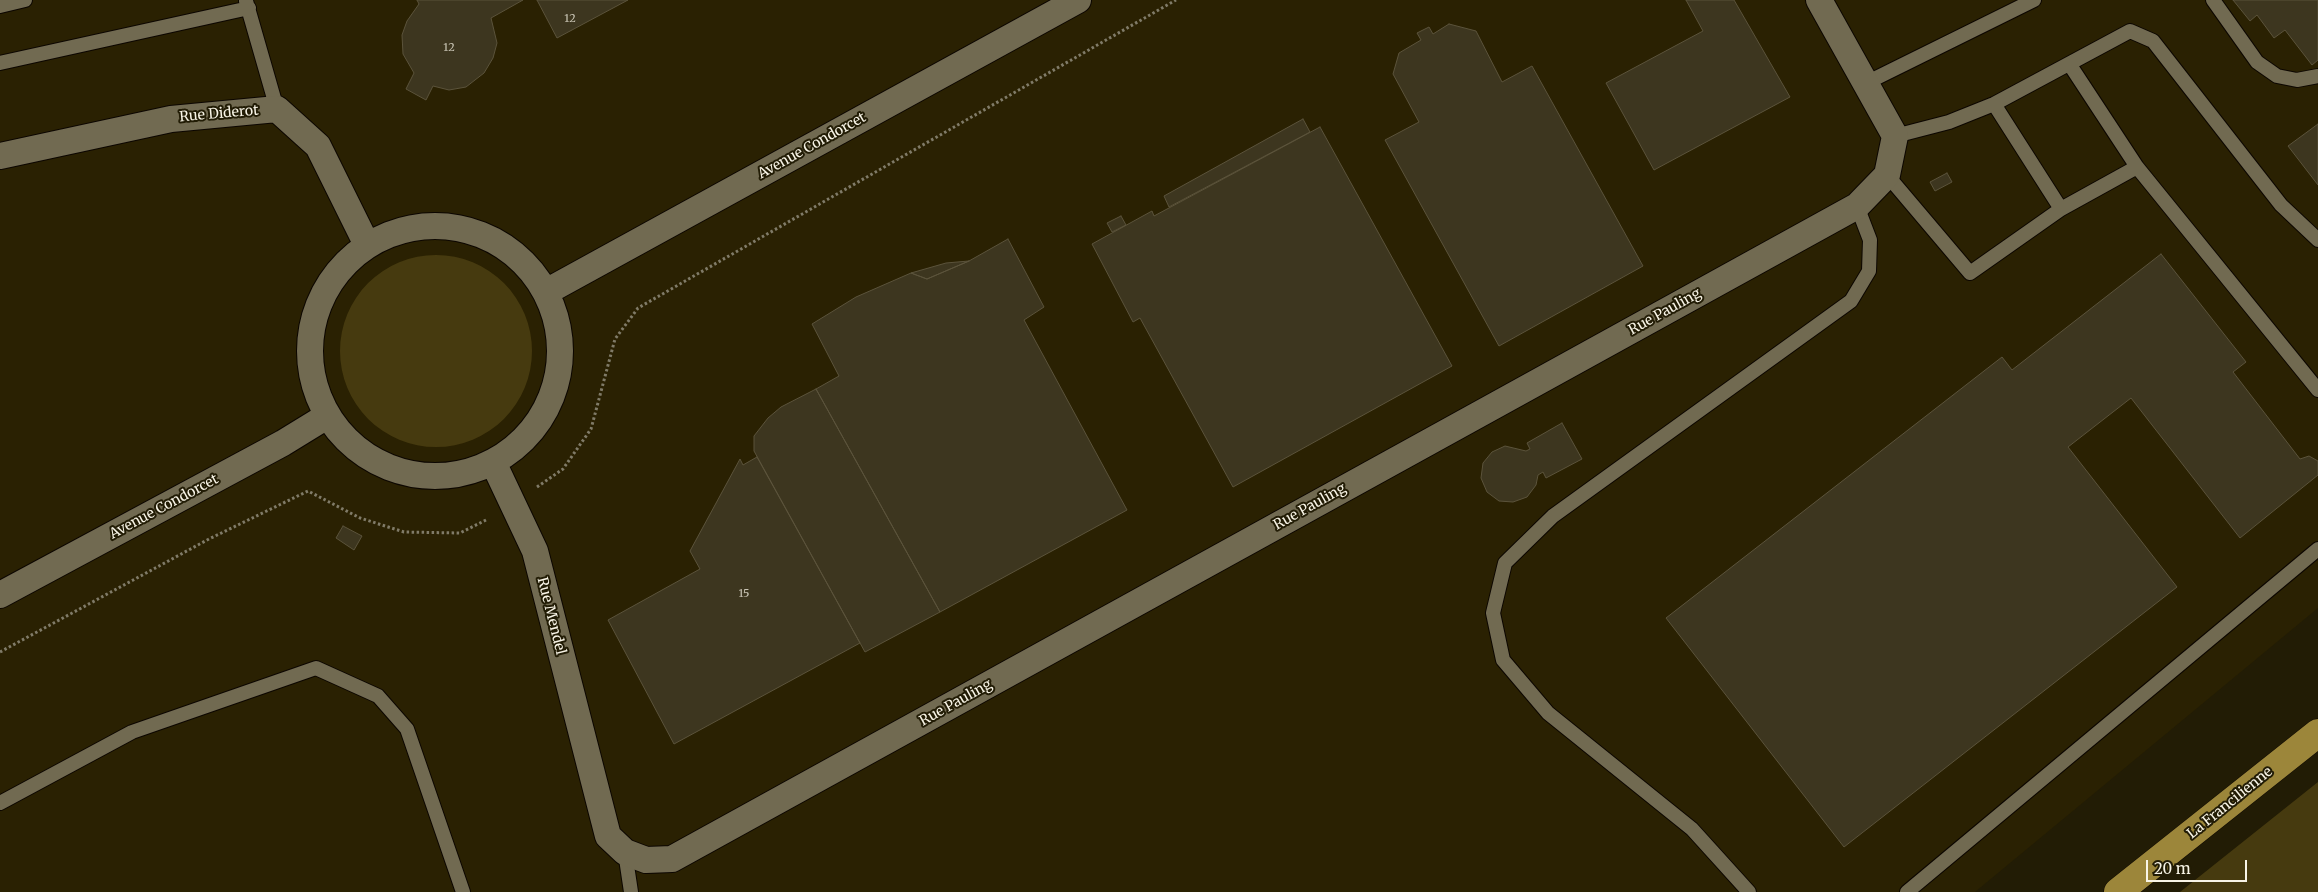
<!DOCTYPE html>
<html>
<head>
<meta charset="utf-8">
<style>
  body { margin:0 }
  #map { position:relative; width:2318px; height:892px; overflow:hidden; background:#221c05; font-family:Merriweather,serif }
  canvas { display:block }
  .scale { position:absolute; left:2146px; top:860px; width:101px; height:22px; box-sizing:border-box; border:2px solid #f8f4e6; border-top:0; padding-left:6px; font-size:15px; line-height:18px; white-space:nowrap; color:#f8f4e6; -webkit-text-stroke:4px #221c05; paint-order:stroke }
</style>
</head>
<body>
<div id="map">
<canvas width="2318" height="892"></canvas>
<div class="scale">20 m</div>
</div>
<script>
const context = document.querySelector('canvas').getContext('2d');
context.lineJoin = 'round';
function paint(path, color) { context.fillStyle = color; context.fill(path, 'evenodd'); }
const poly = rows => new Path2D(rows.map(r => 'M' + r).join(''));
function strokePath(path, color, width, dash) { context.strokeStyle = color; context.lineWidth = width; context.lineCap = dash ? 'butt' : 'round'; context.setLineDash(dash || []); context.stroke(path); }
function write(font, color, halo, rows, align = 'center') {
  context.font = font + ' Merriweather,serif'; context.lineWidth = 4; context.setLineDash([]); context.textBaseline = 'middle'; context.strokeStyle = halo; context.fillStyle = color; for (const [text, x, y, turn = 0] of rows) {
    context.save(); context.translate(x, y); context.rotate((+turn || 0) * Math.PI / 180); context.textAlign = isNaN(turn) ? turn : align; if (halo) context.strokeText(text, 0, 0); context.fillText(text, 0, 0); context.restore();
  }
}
const built = poly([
  [0,0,2318,0,2318,608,1975,892,0,892]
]);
const green = poly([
  '340 351a96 96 0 1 1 192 0a96 96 0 1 1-192 0Z',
  [2318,782,2318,892,2180,892]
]);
const building = poly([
  [417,0,523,0,491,18,497,43,493,58,484,73,466,87,449,90,433,86,426,100,406,89,414,73,403,54,402,35,407,21,419,4,417,0],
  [537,0,628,0,557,38,537,0],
  [1686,0,1734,0,1790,97,1654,170,1606,83,1703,31,1686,0],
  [2233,0,2318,0,2318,60,2312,65,2285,30,2274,38,2257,15,2250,21,2233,0],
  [1449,24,1476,31,1502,82,1532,66,1643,266,1499,346,1385,140,1419,122,1393,74,1399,53,1421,40,1417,33,1429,27,1433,34,1449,24],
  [1303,119,1310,132,1169,207,1164,196,1303,119],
  [2318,124,2318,185,2288,146,2318,124],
  [1320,127,1452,366,1233,487,1140,318,1133,322,1092,244,1152,211,1154,216,1320,127],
  [1947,173,1952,182,1935,191,1930,182,1947,173],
  [1121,216,1126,225,1112,232,1107,223,1121,216],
  [1008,239,1044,307,1024,320,1127,510,940,612,816,389,839,376,812,324,856,297,911,273,927,279,969,261,1008,239],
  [2161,254,2246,362,2233,372,2300,459,2309,456,2318,461,2318,475,2240,538,2131,398,2068,447,2177,587,1844,847,1666,618,2002,357,2012,370,2161,254],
  [969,261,927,279,911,273,946,263,969,261],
  [816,389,940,612,865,652,754,451,754,436,768,418,781,407,816,389],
  [1562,423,1582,459,1546,478,1543,472,1538,475,1536,485,1527,497,1513,502,1499,501,1487,492,1481,478,1483,463,1492,452,1505,446,1526,451,1530,449,1527,443,1562,423],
  [757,457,860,643,674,744,608,620,700,569,690,551,740,459,743,465,757,457],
  [343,526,362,536,354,550,336,538,343,526]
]);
const path = poly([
  [537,487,563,469,591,429,615,339,638,308,1176,0],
  [0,652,209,539,308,491,360,518,404,532,460,533,486,520]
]);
const lane = poly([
  [2213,0,2257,62,2277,76,2297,80,2318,76],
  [246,1,277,109],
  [0,6,25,0],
  [0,63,249,8],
  [2070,65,2137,167,2318,390],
  [1866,83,2034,0],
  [1994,104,2061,209],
  [1895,136,1949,122,1994,104,2130,31,2153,41,2281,205,2318,240],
  [1887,175,1970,273,2061,209,2137,167],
  [0,803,132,732,316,668,378,696,407,729,463,892],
  [625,852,631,892],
  [1749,892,1692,829,1548,713,1503,660,1493,613,1505,563,1553,516,1851,301,1869,271,1870,240,1857,206],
  [1907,892,2318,549]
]);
const street = poly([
  [0,156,171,119,277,109,318,146,367,245],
  '310 351a125 125 0 1 1 250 0a125 125 0 1 1-250 0Z',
  [546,292,1078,0],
  [493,462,535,551,608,836,625,852,646,860,672,859,1857,206,1887,175,1895,136,1819,0],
  [0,595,283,443,327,416]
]);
const highway = poly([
  [2118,892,2318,733]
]);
const numberNames = [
  ["12",570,19],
  ["12",449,48],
  ["15",744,594]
];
const streetNames = [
  ["Rue Diderot",219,114,-5],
  ["Avenue Condorcet",812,146,-29],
  ["Rue Pauling",1665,312,-29],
  ["Avenue Condorcet",164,507,-28],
  ["Rue Pauling",1310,507,-29],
  ["Rue Mendel",551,616,76],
  ["Rue Pauling",956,703,-29],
  ["La Francilienne",2230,803,-39]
];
paint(built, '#2a2102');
paint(green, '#463a0f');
paint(building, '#3d361f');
strokePath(building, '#5b533b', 1);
strokePath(lane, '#0c0600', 16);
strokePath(street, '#0c0600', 28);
strokePath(highway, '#0c0600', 29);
strokePath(path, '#807b68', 3, [2.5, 2.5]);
strokePath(lane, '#716a51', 14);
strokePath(street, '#716a51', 26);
strokePath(highway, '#9c863a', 28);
write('11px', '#c9c4b4', null, numberNames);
write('14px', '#f8f4e6', '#221c05', streetNames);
</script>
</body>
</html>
